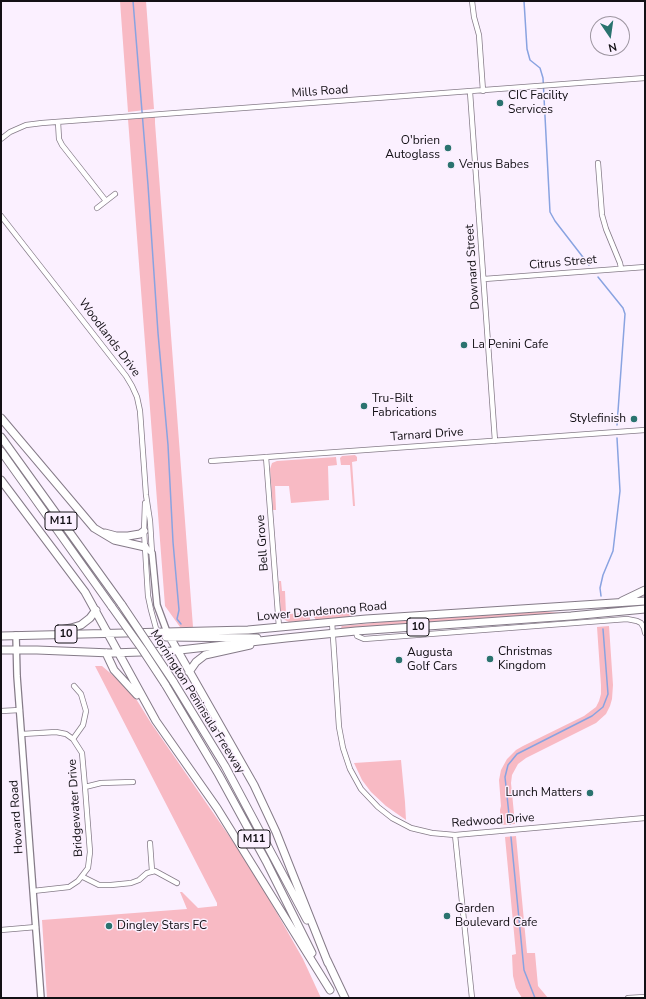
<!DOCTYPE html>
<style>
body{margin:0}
#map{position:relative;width:646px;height:999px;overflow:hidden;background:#fbf0ff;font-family:"Nunito Sans",sans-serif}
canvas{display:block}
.frame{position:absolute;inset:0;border:2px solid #131015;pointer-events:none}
.north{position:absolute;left:590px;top:16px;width:40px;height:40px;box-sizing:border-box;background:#fbf0ff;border:1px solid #9e96a1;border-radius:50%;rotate:167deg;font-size:11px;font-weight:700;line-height:16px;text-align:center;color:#131015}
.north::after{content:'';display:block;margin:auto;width:14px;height:18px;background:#2a736f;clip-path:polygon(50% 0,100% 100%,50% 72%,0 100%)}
</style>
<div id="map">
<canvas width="646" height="999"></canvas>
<div class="frame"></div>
<div class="north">N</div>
</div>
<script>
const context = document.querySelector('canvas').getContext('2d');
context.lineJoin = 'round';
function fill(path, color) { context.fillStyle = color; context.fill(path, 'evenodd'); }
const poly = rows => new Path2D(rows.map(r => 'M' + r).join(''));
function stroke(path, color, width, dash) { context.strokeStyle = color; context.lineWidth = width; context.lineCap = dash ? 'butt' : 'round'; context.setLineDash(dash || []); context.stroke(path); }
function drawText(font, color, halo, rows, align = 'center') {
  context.font = font + ' "Nunito Sans",sans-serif'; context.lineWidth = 3; context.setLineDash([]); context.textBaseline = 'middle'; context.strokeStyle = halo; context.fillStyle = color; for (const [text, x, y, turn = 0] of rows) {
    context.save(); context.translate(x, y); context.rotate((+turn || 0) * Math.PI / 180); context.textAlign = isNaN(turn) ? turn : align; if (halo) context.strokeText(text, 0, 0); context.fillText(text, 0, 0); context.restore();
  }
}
fill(poly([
 [120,1,146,1,154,109,128,112],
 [152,117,155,117,155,123,193,627,180,627,165,606,128,119],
 [355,455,357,457,357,461,352,462,355,506,353,506,350,465,341,465,340,458,342,456],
 [336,457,337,465,328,466,329,500,291,503,289,486,275,486,276,510,273,510,270,469,272,463,277,461],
 [279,581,281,581,282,591,285,591,286,614,309,613,310,614,310,620,289,622,283,619,281,617],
 [355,610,355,617,316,620,314,617,315,612],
 [538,611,562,613,355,629,342,629,341,627,342,626,424,618],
 [609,626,613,685,612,699,610,706,606,714,596,723,526,758,518,764,512,775,511,783,515,824,501,825,500,810,501,806,499,780,501,770,507,759,516,750,523,746,584,716,596,707,599,701,601,694,601,685,597,627],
 [95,666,102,666,129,689,138,702,151,723,252,869,303,959,321,998,47,998,42,920,187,909,180,892,182,892,198,908,217,906,217,903],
 [401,760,405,802,406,820,386,806,371,792,362,780,354,763],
 [516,836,527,953,535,953,538,986,548,998,522,998,516,988,513,976,512,955,516,954,505,837]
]), '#f8bac4');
stroke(poly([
 [133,1,148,185,158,333,168,445,173,542,179,610,177,619,181,624],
 [524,1,527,49,530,60,540,68,543,78,550,212,555,221,589,265],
 [598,277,623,308,625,314,617,425],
 [601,596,600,588,603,575,613,551,620,491,617,438],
 [510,824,505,777,508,765,517,754,592,716,603,707,608,694,603,629],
 [511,837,524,970,535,998]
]), '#89a3e1', 1.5);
const minor = poly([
 [472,1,474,17,479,35,483,91],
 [470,92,495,441],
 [58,122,59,139,62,145,106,201],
 [1,139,10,132,26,125,42,123,645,78],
 [598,163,602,215,606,229,620,263,621,268],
 [97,208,115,194],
 [1,216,126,376,132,386,137,397,140,411,146,495,150,521,152,553],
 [484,279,645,267],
 [266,457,279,627],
 [211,461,645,430],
 [145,503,144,531,148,596,151,610,157,632],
 [332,622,339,727,343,748,350,769,361,789,378,807,392,818,411,828,432,833,455,835,645,818],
 [356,631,357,636,364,639,627,619,637,621,641,623,644,628,645,633],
 [1,711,20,710],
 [22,734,56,732,66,734,73,739,82,753,85,787,90,852,88,868,78,881,69,887,33,891],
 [73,739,83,725,86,711,81,694,74,686],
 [85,787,101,783,133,782],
 [455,835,472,998],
 [150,843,152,871],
 [83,877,99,885,111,885,131,883,139,880,147,873,155,871,177,883],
 [1,930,36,927],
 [628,998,645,997]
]);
const major = poly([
 [145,547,152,553,157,605,167,632],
 [16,635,17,676,41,998]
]);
const highway = poly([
 [1,418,94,528,114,540,145,547],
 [1,437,122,605],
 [1,451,112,607],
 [1,480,85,592,156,721,217,808,330,990],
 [105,533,116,536,128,536,140,534,144,531],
 [622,601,645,590],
 [60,630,71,628,81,625,90,618,96,610],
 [167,632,254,785,276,832,328,963],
 [1,636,248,630,366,619,645,601],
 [166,637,257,638],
 [1,650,37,650,111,653,171,651,286,638,356,631,571,616,645,609],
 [106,653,114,670,137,695],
 [189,672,196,662,205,655,250,645],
 [173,681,225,766,307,920],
 [165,684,219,775,266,861,312,953],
 [327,960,345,998]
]);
stroke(minor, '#857b88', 6);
stroke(major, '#857b88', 8);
stroke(highway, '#857b88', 9);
stroke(minor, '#fff', 4.5);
stroke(major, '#fff', 5.5);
stroke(highway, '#fff', 7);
const highwayBridge = poly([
 [122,605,173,681],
 [112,607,142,649,165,684]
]);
stroke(highwayBridge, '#857b88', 9, []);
stroke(highwayBridge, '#fff', 7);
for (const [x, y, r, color] of [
 [500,103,4,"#2a736f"],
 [448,148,4,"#2a736f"],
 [451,165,4,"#2a736f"],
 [464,345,4,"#2a736f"],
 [364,406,4,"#2a736f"],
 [634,419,4,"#2a736f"],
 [490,659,4,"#2a736f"],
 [399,660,4,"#2a736f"],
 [590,793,4,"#2a736f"],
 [447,916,4,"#2a736f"],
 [109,926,4,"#2a736f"]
]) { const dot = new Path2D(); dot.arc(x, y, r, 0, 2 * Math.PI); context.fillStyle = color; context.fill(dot); stroke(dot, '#fbf0ff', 1.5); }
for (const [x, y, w] of [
 [61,521,32],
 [418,627,22],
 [66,634,22],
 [254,839,32]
]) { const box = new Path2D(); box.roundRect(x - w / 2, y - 9, w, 18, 3); context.fillStyle = '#fbf0ff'; context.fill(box); stroke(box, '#131015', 1); }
drawText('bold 11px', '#131015', null, [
 ["M11",61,521],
 ["10",418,627],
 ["10",66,634],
 ["M11",254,839]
]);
drawText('12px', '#131015', '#fbf0ff', [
 ["Mills Road",320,92,-4],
 ["Citrus Street",563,263,-5],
 ["Downard Street",473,267,-94],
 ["Woodlands Drive",109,338,53],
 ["Tarnard Drive",427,435,-4],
 ["Bell Grove",263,543,-94],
 ["Lower Dandenong Road",322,612,-5],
 ["Mornington Peninsula Freeway",197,702,58],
 ["Bridgewater Drive",76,808,-94],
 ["Howard Road",17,817,-94],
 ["Redwood Drive",493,821,-4]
]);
drawText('12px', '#131015', '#fbf0ff', [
 ["CIC Facility",508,96],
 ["Services",508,110],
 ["O'brien",440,141,"right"],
 ["Autoglass",440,155,"right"],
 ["Venus Babes",459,165],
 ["La Penini Cafe",472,345],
 ["Tru-Bilt",372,399],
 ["Fabrications",372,413],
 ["Stylefinish",626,419,"right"],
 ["Christmas",498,652],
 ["Kingdom",498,666],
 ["Augusta",407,653],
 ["Golf Cars",407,667],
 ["Lunch Matters",582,793,"right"],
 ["Garden",455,909],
 ["Boulevard Cafe",455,923],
 ["Dingley Stars FC",117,926]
], 'left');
</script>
